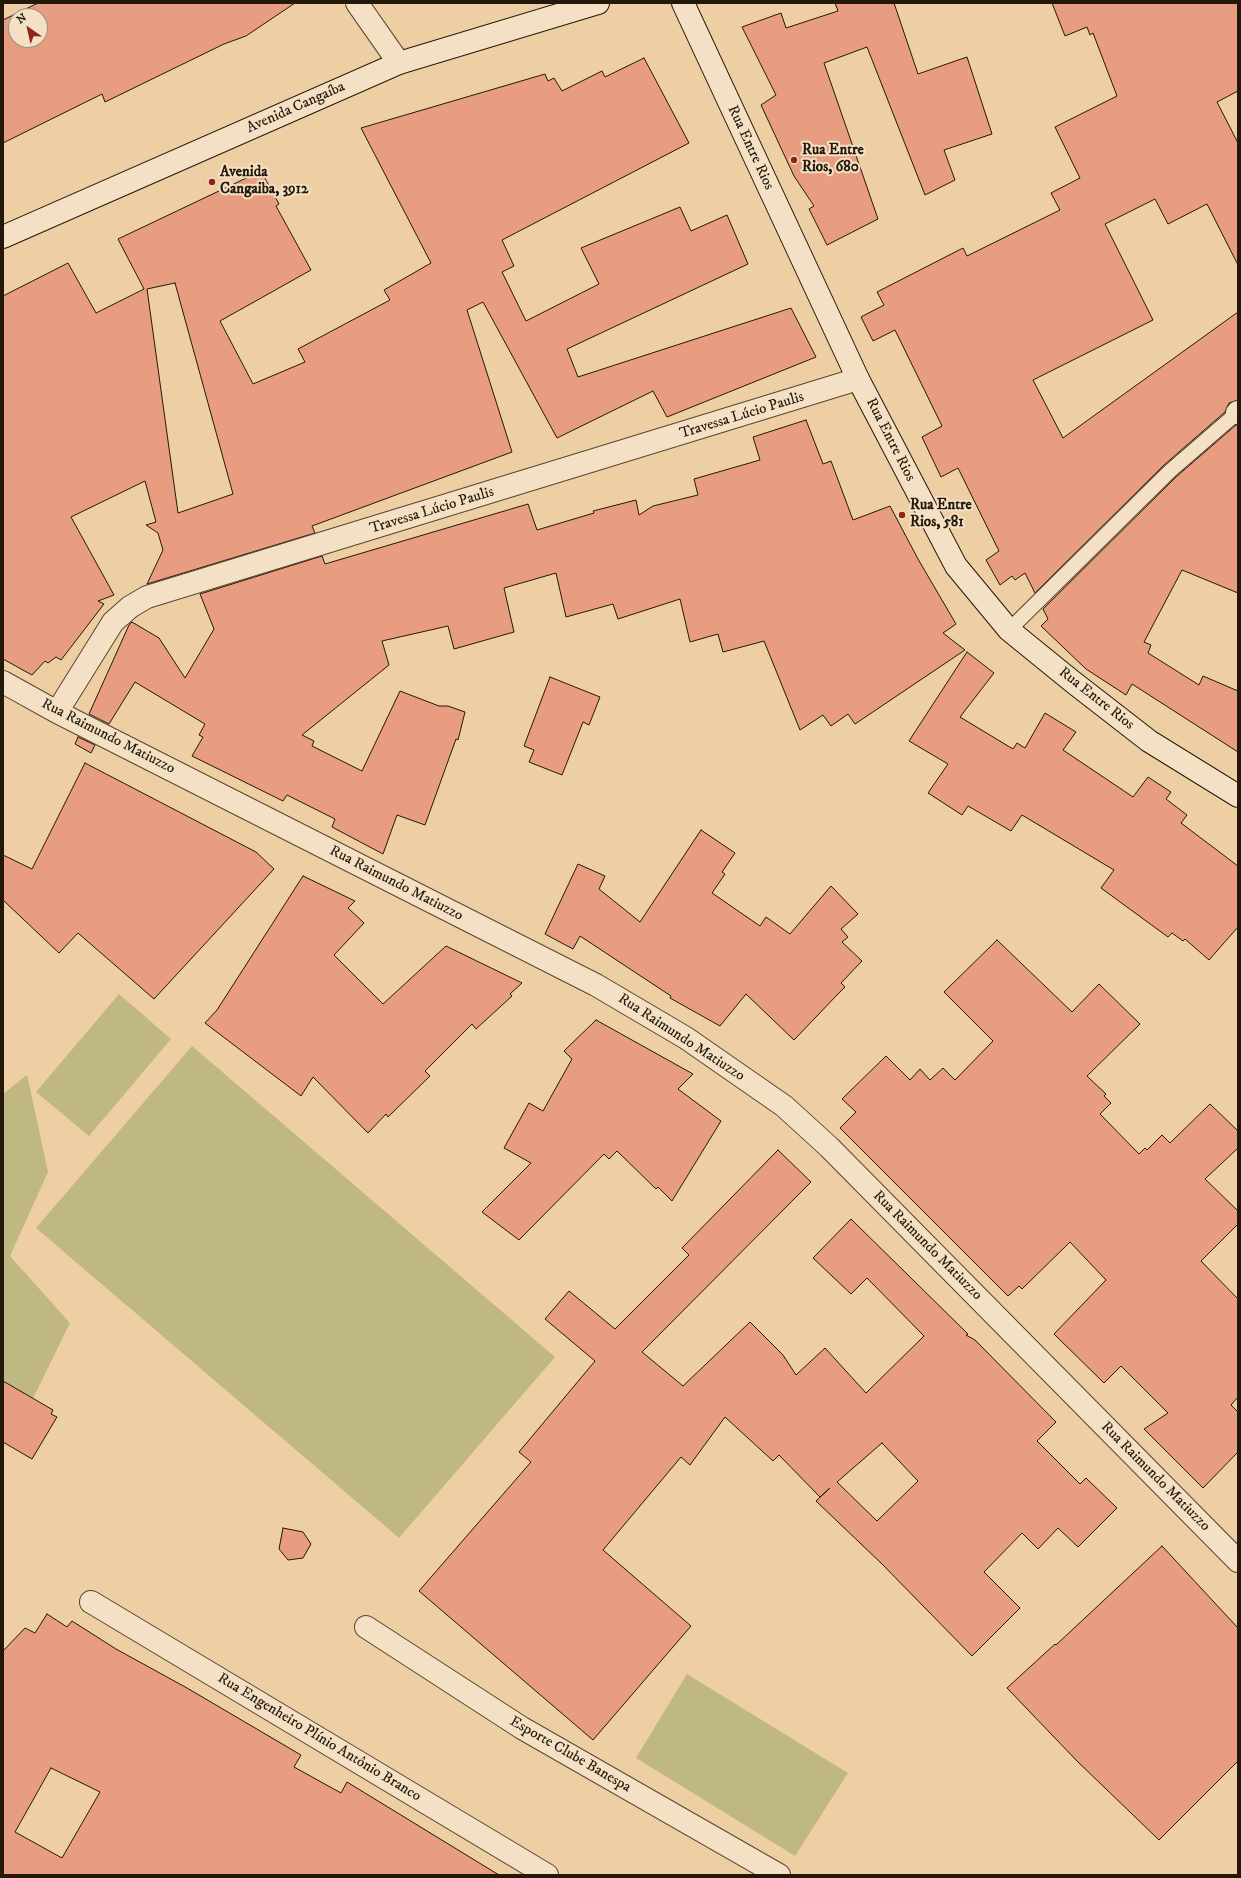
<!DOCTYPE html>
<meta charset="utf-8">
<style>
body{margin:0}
#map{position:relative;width:1241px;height:1878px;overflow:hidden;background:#eecfa4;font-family:"IM FELL DW Pica",serif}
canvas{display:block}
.frame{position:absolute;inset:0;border:4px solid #231809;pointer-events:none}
.north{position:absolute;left:8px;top:8px;width:40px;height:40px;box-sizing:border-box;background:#f4e0c4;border:1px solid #a09079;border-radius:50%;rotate:326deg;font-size:11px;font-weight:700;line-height:16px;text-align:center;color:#231809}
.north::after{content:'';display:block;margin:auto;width:14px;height:18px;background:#8f2418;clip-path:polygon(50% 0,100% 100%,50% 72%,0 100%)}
</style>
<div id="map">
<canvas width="1241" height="1878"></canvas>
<div class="frame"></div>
<div class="north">N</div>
</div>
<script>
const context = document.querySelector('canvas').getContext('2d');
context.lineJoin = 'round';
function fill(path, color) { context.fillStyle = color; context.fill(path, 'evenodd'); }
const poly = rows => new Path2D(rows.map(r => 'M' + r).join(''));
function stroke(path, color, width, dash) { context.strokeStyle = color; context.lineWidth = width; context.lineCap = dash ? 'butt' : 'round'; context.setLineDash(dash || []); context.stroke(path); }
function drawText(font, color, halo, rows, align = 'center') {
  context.font = font + ' "IM FELL DW Pica",serif'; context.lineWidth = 4; context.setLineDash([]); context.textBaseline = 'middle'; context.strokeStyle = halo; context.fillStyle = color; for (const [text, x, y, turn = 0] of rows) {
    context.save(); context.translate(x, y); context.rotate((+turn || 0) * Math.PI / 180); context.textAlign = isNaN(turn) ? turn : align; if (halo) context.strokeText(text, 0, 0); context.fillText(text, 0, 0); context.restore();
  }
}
fill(poly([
 [119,994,171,1039,89,1136,36,1092],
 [192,1046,555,1357,399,1538,36,1228],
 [27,1075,48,1172,10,1256,70,1323,18,1429,3,1420,3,1094],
 [687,1674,848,1773,795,1856,636,1758]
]), '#c0b881');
const building = poly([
 [38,3,295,3,246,36,224,44,105,102,102,94,3,143,3,20,38,3],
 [16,16,40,16,40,40,16,40,16,16],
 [835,3,894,3,918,74,967,57,992,134,944,150,955,180,925,195,867,47,824,63,878,219,827,245,809,209,814,206,794,176,761,105,776,95,742,27,781,13,786,28,838,11,835,3],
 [1052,3,1238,3,1238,91,1217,102,1238,143,1238,265,1207,204,1168,224,1155,199,1105,224,1153,320,1033,380,1063,438,1238,312,1238,400,1229,403,1225,412,1164,465,1035,593,1025,573,1015,580,1012,576,1000,585,986,560,999,551,958,468,941,477,922,437,942,426,895,330,873,341,861,317,884,305,877,292,963,248,967,256,1060,210,1051,193,1080,178,1055,127,1117,96,1093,33,1090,35,1087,27,1065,36,1052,3],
 [644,58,689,143,502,240,514,266,502,272,526,321,599,284,581,248,680,207,691,231,727,215,748,264,567,349,578,377,791,308,816,357,667,417,653,391,557,438,483,302,467,310,512,452,312,526,315,533,147,584,163,550,158,533,146,525,156,522,145,481,71,517,114,595,98,601,104,604,61,660,56,657,48,663,45,661,32,675,3,659,3,296,68,263,96,313,144,289,118,239,261,171,279,204,276,206,311,270,220,321,253,384,305,362,298,349,390,300,384,290,431,263,361,128,545,74,548,81,554,78,562,91,602,71,605,77,644,58],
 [175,283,233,494,178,513,147,289,175,283],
 [806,420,823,464,831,461,853,520,890,506,918,559,956,624,943,633,965,650,855,724,848,714,831,726,823,715,800,730,764,641,723,652,718,634,690,642,680,599,618,619,613,604,566,617,556,573,504,588,514,632,454,649,448,626,382,641,389,665,302,735,314,741,312,746,362,771,400,691,439,706,448,706,465,712,458,740,456,739,425,825,397,815,383,854,332,827,335,819,287,795,283,801,192,756,203,737,199,735,205,724,135,682,109,724,89,714,129,625,132,622,159,638,185,678,214,629,200,594,322,556,325,564,528,504,537,530,594,513,593,511,636,500,639,515,653,506,698,495,694,479,760,460,753,437,806,420],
 [1236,425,1238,425,1238,593,1182,570,1144,642,1151,645,1148,653,1199,685,1203,676,1238,691,1238,752,1132,684,1126,695,1086,669,1041,626,1048,619,1043,609,1176,477,1236,425],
 [967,652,994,673,960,717,1013,749,1017,743,1025,748,1045,713,1076,732,1063,750,1133,797,1148,777,1171,792,1166,799,1187,815,1181,823,1238,866,1238,927,1209,960,1185,939,1183,941,1172,933,1168,937,1101,888,1114,870,1022,815,1011,831,968,806,962,815,928,793,948,764,909,741,967,652],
 [550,677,600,697,589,725,583,722,562,775,529,762,534,750,524,746,550,677],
 [78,737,95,745,91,753,75,744,78,737],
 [85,763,256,852,274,869,154,999,78,933,59,953,3,900,3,855,32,869,85,763],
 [701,830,735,853,722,872,725,874,712,893,760,926,766,917,790,934,831,886,858,914,841,929,848,937,842,942,862,961,841,983,845,987,837,995,794,1040,746,994,720,1026,670,998,671,996,580,936,573,949,545,934,578,864,605,876,599,889,640,922,701,830],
 [303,876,355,901,348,908,364,923,334,955,383,1004,446,946,522,983,510,994,512,996,476,1029,472,1024,425,1071,430,1076,388,1117,386,1114,368,1133,313,1077,301,1096,205,1023,217,1010,303,876],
 [997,940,1072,1012,1099,984,1140,1024,1087,1076,1106,1094,1104,1096,1111,1103,1100,1114,1139,1154,1145,1148,1147,1150,1162,1135,1170,1143,1210,1104,1238,1131,1238,1148,1205,1179,1238,1211,1238,1224,1201,1261,1238,1299,1238,1397,1231,1405,1238,1412,1238,1452,1203,1488,1144,1429,1168,1413,1121,1366,1104,1383,1054,1334,1106,1280,1070,1242,1022,1289,1019,1286,1008,1296,840,1128,856,1112,842,1099,886,1056,910,1080,920,1069,930,1080,943,1068,955,1080,993,1041,944,992,997,940],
 [596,1020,693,1074,678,1089,721,1121,672,1201,658,1187,656,1189,617,1151,609,1159,604,1154,519,1240,482,1212,531,1163,504,1148,529,1103,543,1111,572,1059,564,1051,596,1020],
 [778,1150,811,1182,642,1352,683,1386,750,1322,783,1355,796,1375,825,1348,866,1393,924,1336,867,1278,851,1294,813,1258,851,1219,968,1334,966,1335,975,1340,1056,1422,1037,1441,1080,1484,1086,1478,1117,1508,1078,1547,1058,1528,1038,1549,1022,1533,984,1572,1020,1608,972,1656,882,1564,816,1501,830,1488,820,1497,779,1455,773,1461,725,1417,690,1465,681,1457,603,1550,691,1626,593,1740,419,1591,531,1462,519,1452,595,1361,545,1319,569,1291,615,1329,689,1255,682,1248,778,1150],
 [882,1443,918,1481,877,1521,837,1482,882,1443],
 [3,1381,53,1410,51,1414,57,1417,32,1459,3,1442,3,1381],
 [283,1528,303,1532,311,1544,303,1558,288,1560,279,1549,283,1528],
 [1162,1546,1238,1628,1238,1761,1159,1840,1077,1761,1007,1688,1055,1644,1056,1645,1162,1546],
 [47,1614,67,1627,72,1621,116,1649,187,1688,301,1755,294,1767,341,1793,347,1782,499,1875,3,1875,3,1651,25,1628,35,1633,47,1614],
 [51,1768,100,1792,62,1858,15,1832,51,1768]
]);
fill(building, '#e89c80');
stroke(building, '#231809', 1);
const lane = poly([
 [1009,630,1170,471,1237,413]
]);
const street = poly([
 [357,3,399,63],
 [1237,413,1238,412],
 [3,682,57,712,596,985,686,1038,784,1106,829,1147,1238,1561],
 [57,712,113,622,130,607,147,597,858,379],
 [91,1602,547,1875],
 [366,1627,522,1728,779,1875]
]);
const secondary = poly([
 [683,3,858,379,956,566,1009,630,1073,682,1149,741,1238,796],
 [3,237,399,63,598,3]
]);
stroke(lane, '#564630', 16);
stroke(street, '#564630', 24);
stroke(secondary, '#231809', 24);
stroke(lane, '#f4e0c4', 14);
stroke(street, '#f4e0c4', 22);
stroke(secondary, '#f4e0c4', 22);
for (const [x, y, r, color] of [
 [794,160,4,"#8f2418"],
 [212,182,4,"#8f2418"],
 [902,515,4,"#8f2418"]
]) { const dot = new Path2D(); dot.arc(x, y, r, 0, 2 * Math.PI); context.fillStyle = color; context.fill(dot); stroke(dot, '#f4e0c4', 1.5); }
drawText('15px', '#231809', '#f4e0c4', [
 ["Avenida Cangaíba",296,108,-24],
 ["Rua Entre Rios",750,148,65],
 ["Travessa Lúcio Paulis",742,416,-17],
 ["Rua Entre Rios",890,440,63],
 ["Travessa Lúcio Paulis",432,511,-17],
 ["Rua Entre Rios",1096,699,38],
 ["Rua Raimundo Matiuzzo",108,737,27],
 ["Rua Raimundo Matiuzzo",396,884,27],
 ["Rua Raimundo Matiuzzo",681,1038,33],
 ["Rua Raimundo Matiuzzo",927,1246,45],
 ["Rua Raimundo Matiuzzo",1155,1477,45],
 ["Rua Engenheiro Plínio Antônio Branco",319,1738,31],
 ["Esporte Clube Banespa",570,1755,30]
]);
drawText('bold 15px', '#231809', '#f4e0c4', [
 ["Rua Entre",802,151],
 ["Rios, 680",802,168],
 ["Avenida",220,173],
 ["Cangaiba, 3912",220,190],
 ["Rua Entre",910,506],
 ["Rios, 581",910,523]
], 'left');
</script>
